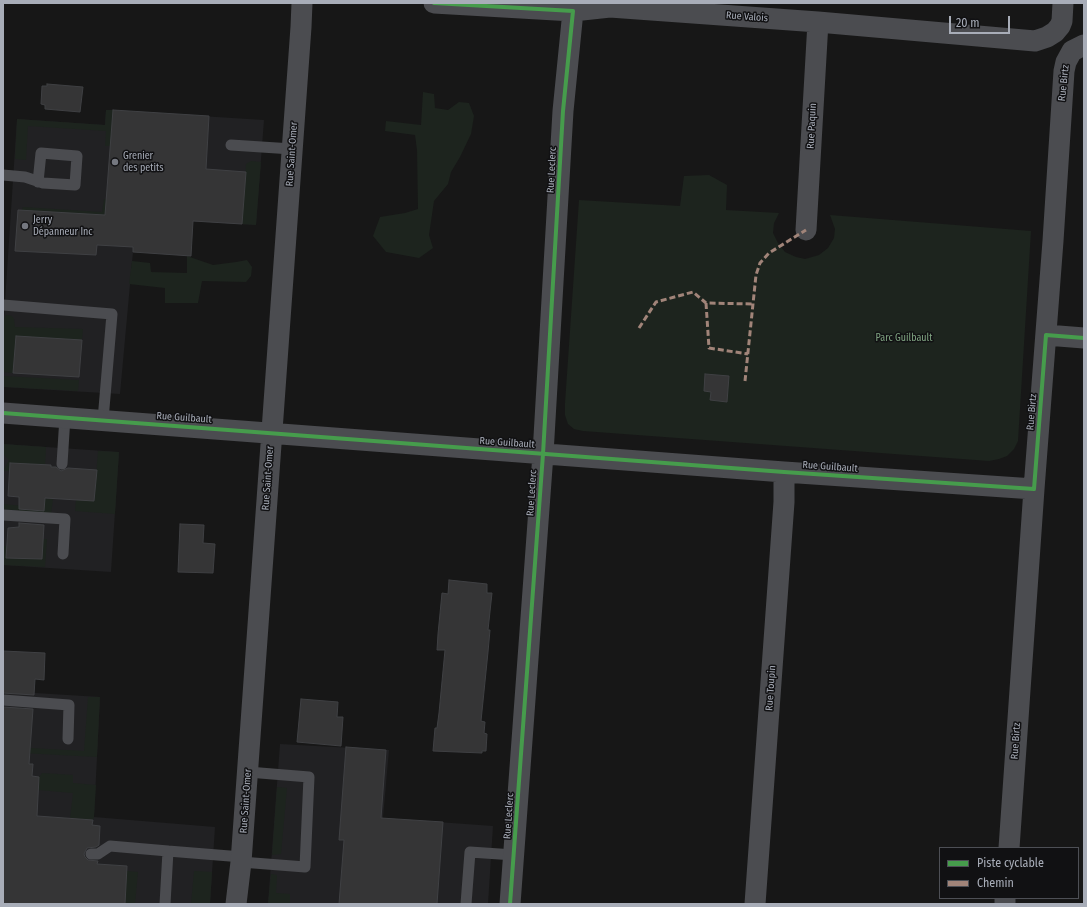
<!DOCTYPE html>
<meta charset="utf-8">
<style>
body{margin:0}
#map{position:relative;width:1087px;height:907px;overflow:hidden;background:#171717;font-family:"Fira Sans Condensed",sans-serif}
canvas{display:block}
.frame{position:absolute;inset:0;border:4px solid #a8adb8;pointer-events:none}
.legend{position:absolute;left:939px;top:847px;width:140px;height:52px;box-sizing:border-box;background:#111113;border:1px solid #4d4f55;margin:0;padding:5px 7px;list-style:none;font-size:12px;color:#a8adb8}
.legend li{display:flex;align-items:center;gap:8px;height:20px}
.legend b{width:20px;border:1px solid #4d4f55}
.scale{position:absolute;left:949px;top:16px;width:61px;height:18px;box-sizing:border-box;border:2px solid #a8adb8;border-top:0;padding-left:5px;font-size:12px;line-height:14px;white-space:nowrap;color:#a8adb8;-webkit-text-stroke:3px #111113;paint-order:stroke}
</style>
<div id="map">
<canvas width="1087" height="907"></canvas>
<div class="frame"></div>
<ul class="legend">
<li><b style="height:5px;background:#469c4c"></b>Piste cyclable</li>
<li><b style="height:5px;background:#a18479"></b>Chemin</li>
</ul>
<div class="scale">20 m</div>
</div>
<script>
const context = document.querySelector('canvas').getContext('2d');
context.lineJoin = 'round';
function fill(path, color) { context.fillStyle = color; context.fill(path, 'evenodd'); }
const poly = rows => new Path2D(rows.map(r => 'M' + r).join(''));
function stroke(path, color, width, dash) { context.strokeStyle = color; context.lineWidth = width; context.lineCap = dash ? 'butt' : 'round'; context.setLineDash(dash || []); context.stroke(path); }
function drawText(font, color, halo, rows, align = 'center') {
  context.font = font + ' "Fira Sans Condensed",sans-serif'; context.lineWidth = 3; context.setLineDash([]); context.textBaseline = 'middle'; context.strokeStyle = halo; context.fillStyle = color; for (const [text, x, y, turn = 0] of rows) {
    context.save(); context.translate(x, y); context.rotate((+turn || 0) * Math.PI / 180); context.textAlign = isNaN(turn) ? turn : align; if (halo) context.strokeText(text, 0, 0); context.fillText(text, 0, 0); context.restore();
  }
}
fill(poly([
 [106,110,264,120,256,225,135,218,133,252,120,394,3,387,3,332,17,119,105,125],
 [3,444,119,452,111,572,3,565],
 [3,691,100,697,94,817,215,827,210,904,3,904],
 [280,744,389,750,383,818,493,826,488,904,268,904]
]), '#212123');
fill(poly([
 [423,92,434,94,435,108,448,110,459,102,469,103,474,116,471,134,460,157,451,172,448,184,434,201,429,235,433,248,419,258,386,252,373,236,380,217,405,213,418,209,417,150,415,135,385,131,386,121,421,125],
 [106,110,113,110,111,146,105,146,106,131,28,126,26,160,15,159,17,119,105,125],
 [251,161,261,162,256,225,242,224,246,164],
 [709,175,727,185,726,210,779,213,774,223,773,233,778,243,785,252,796,257,805,259,819,255,828,248,834,238,835,229,830,215,1031,231,1018,441,1014,449,1007,456,999,459,989,461,583,431,574,429,568,424,565,415,565,403,579,200,680,206,684,176],
 [104,199,106,199,105,226,22,211,23,207,102,212],
 [187,256,213,265,236,262,247,260,252,267,251,276,246,282,202,281,198,303,165,303,165,288,129,284,132,261,150,263,151,272,187,273],
 [6,315,12,316,14,319,15,327,83,329,82,340,16,336,13,373,3,372,3,332,4,319],
 [3,376,79,380,78,391,5,387,3,387],
 [3,444,46,447,45,465,10,463,9,471,3,471,9,460,3,454],
 [98,451,119,452,115,514,75,511,76,500,94,501],
 [24,497,53,499,51,514,3,509,3,504,23,506],
 [43,539,47,539,45,567,3,565,3,546,7,546,7,558,42,559],
 [88,697,100,697,97,757,3,752,3,743,30,745,30,748,84,751],
 [42,773,73,775,73,783,96,785,94,817,93,820,70,818,73,793,38,790,39,777],
 [277,787,287,788,281,854,272,855],
 [127,871,138,872,135,904,125,904],
 [194,871,212,872,210,904,191,904],
 [271,874,277,875,276,893,290,894,290,904,268,904]
]), '#1d241e');
const building = poly([
 [47,84,83,87,80,112,45,109,45,105,41,104,42,86,47,86,47,84],
 [113,110,209,116,206,169,246,172,242,224,193,221,191,256,133,252,133,247,97,245,96,255,15,251,18,210,105,215,113,110],
 [16,336,82,340,79,377,13,373,16,336],
 [705,374,729,376,727,402,710,400,711,392,704,391,705,374],
 [10,463,51,465,51,467,56,467,61,471,68,468,97,470,94,501,45,498,44,511,19,509,19,497,8,496,10,463],
 [19,523,44,525,42,559,6,558,8,528,19,527,19,523],
 [180,524,204,525,203,543,215,544,213,573,178,572,180,524],
 [449,580,487,584,487,593,492,593,488,630,490,630,488,652,481,721,485,722,484,733,487,734,486,751,482,751,482,753,433,751,435,728,437,728,439,713,445,650,437,650,438,634,442,593,448,594,449,580],
 [3,651,45,653,44,680,35,679,34,695,3,693,3,651],
 [301,699,338,702,337,717,343,717,341,746,297,742,301,699],
 [3,707,33,709,29,764,33,764,32,776,39,777,37,816,93,820,92,825,100,826,99,845,96,847,87,848,84,854,85,857,88,860,98,861,97,864,127,866,125,904,3,904,3,707],
 [346,747,386,750,381,818,443,822,437,904,339,904,344,840,339,840,346,747]
]);
fill(building, '#353536');
stroke(building, '#3f4043', 1);
stroke(poly([
 [231,145,292,149],
 [3,175,25,177,43,183,75,185,77,156,41,153,38,182],
 [3,305,112,314,103,420],
 [62,464,65,417],
 [3,515,65,519,63,554],
 [3,700,69,705,68,739],
 [91,854,98,854,110,846,168,851],
 [241,862,305,867,309,777,248,772],
 [165,904,168,851,242,857],
 [466,904,470,852,514,855]
]), '#4b4c50', 11);
stroke(poly([
 [434,3,573,11,610,7,818,22,1035,41,1047,37,1055,32,1060,26,1062,21,1063,3],
 [806,230,818,22],
 [1046,335,1084,338],
 [3,413,784,472,1034,489],
 [1009,848,1034,489,1053,241,1064,71,1066,62,1072,51,1084,45],
 [236,904,241,862,301,27,302,3],
 [510,904,543,454,563,111,573,11],
 [755,904,784,502,784,472],
 [1005,904,1005,898]
]), '#4b4c50', 21);
stroke(poly([
 [706,303,709,348,748,354],
 [639,328,656,302,693,292,706,303,753,304],
 [745,381,756,275,760,263,769,253,806,230]
]), '#a18479', 3, [6, 3]);
stroke(poly([
 [434,3,573,11,563,111,543,454,510,904],
 [3,413,784,472,1034,489,1046,335,1084,338]
]), '#469c4c', 4);
for (const [x, y, r, color] of [
 [115,162,4,"#757880"],
 [25,226,4,"#757880"]
]) { const dot = new Path2D(); dot.arc(x, y, r, 0, 2 * Math.PI); context.fillStyle = color; context.fill(dot); stroke(dot, '#111113', 1.5); }
drawText('10px', '#a8adb8', '#111113', [
 ["Rue Valois",747,17,4],
 ["Rue Birtz",1064,83,-84],
 ["Rue Paquin",812,126,-87],
 ["Rue Saint-Omer",292,154,-86],
 ["Rue Leclerc",552,170,-87],
 ["Rue Birtz",1032,412,-85],
 ["Rue Guilbault",184,418,4],
 ["Rue Guilbault",507,443,4],
 ["Rue Guilbault",830,467,4],
 ["Rue Saint-Omer",268,478,-86],
 ["Rue Leclerc",532,493,-86],
 ["Rue Toupin",771,688,-86],
 ["Rue Birtz",1016,741,-86],
 ["Rue Saint-Omer",246,801,-86],
 ["Rue Leclerc",509,816,-86]
]);
drawText('10px', '#a8adb8', '#111113', [
 ["Grenier",123,156],
 ["des petits",123,168],
 ["Jerry",33,220],
 ["Dépanneur Inc",33,232]
], 'left');
drawText('10px', '#7fa381', '#111113', [
 ["Parc Guilbault",904,338]
]);
</script>
